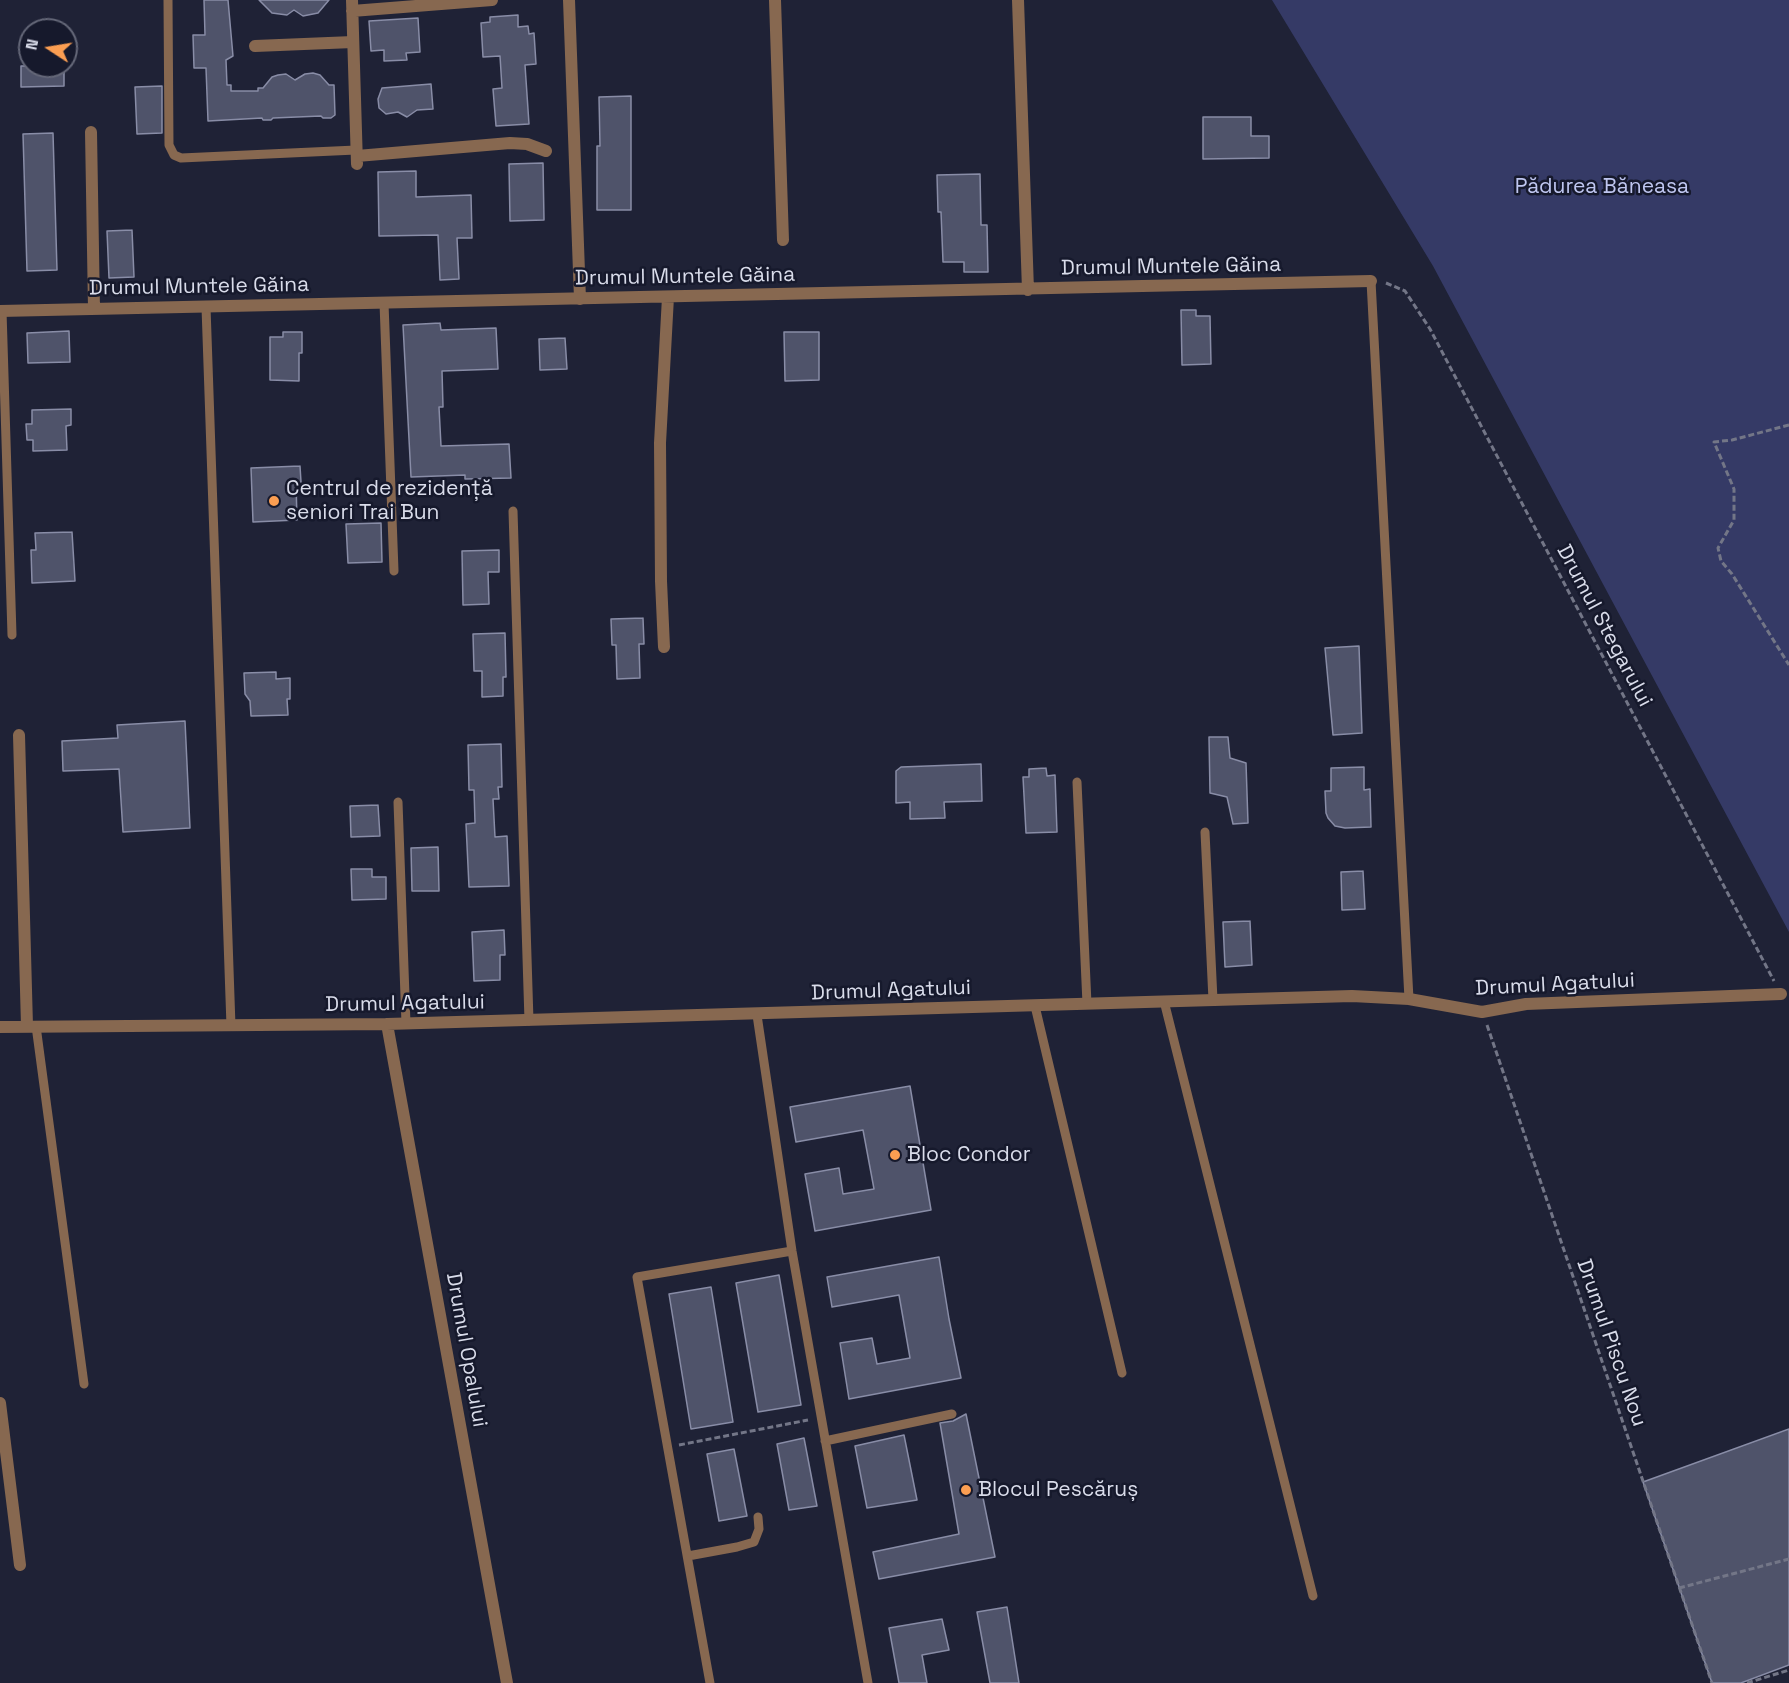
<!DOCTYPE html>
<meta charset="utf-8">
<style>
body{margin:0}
#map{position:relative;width:1789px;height:1683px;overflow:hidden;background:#1f2236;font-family:"Space Grotesk",sans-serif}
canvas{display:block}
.north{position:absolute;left:18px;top:18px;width:60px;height:60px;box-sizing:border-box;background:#16192c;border:2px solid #646778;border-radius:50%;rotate:282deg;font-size:16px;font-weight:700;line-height:24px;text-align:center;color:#d9dcea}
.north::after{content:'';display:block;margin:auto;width:21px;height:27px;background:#fb9e52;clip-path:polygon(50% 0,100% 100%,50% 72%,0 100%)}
</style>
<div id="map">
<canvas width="1789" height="1683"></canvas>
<div class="north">N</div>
</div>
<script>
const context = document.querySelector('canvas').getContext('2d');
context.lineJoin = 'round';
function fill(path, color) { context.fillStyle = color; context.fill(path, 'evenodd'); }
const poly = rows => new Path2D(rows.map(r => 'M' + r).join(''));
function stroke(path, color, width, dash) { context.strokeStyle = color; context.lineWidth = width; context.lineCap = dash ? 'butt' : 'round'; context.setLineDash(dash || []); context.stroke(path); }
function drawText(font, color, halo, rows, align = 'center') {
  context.font = font + ' "Space Grotesk",sans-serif'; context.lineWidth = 5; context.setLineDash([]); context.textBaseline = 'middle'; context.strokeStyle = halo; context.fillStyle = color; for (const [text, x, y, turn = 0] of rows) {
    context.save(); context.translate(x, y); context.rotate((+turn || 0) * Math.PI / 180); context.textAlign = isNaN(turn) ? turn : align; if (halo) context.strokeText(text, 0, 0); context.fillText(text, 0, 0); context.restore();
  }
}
fill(poly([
 [1272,0,1789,0,1789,932,1433,266]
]), '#353a66');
const building = poly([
 [204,0,228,0,233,56,226,60,227,85,231,85,231,91,258,91,258,88,263,88,272,77,278,75,286,74,295,80,305,74,313,73,320,75,329,85,334,85,335,115,331,118,323,118,321,116,273,118,271,120,263,120,262,118,208,121,206,68,194,68,193,35,205,35,204,0],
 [259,0,329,0,318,13,303,16,294,10,287,15,272,13,259,0],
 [518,15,518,27,528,26,529,34,534,33,536,64,525,65,529,124,496,126,493,89,502,88,500,56,483,57,481,23,490,22,490,17,518,15],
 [418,18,420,52,406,53,407,60,384,61,384,50,371,51,369,21,418,18],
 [21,66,64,66,64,86,21,87,21,66],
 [431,84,433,109,417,110,407,117,398,112,386,114,379,108,378,99,382,88,431,84],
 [162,86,162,133,137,134,135,87,162,86],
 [631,96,631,210,597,210,597,146,600,146,599,97,631,96],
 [1203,117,1251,117,1251,136,1269,136,1269,158,1203,159,1203,117],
 [53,133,57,270,27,271,23,134,53,133],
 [543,163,544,220,510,221,509,164,543,163],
 [416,171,416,197,471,195,472,238,457,238,459,279,440,280,438,235,379,236,378,172,416,171],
 [980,174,981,225,987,225,988,272,964,272,964,262,943,262,941,212,938,212,937,175,980,174],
 [132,230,134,277,109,278,107,231,132,230],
 [1181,310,1196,310,1196,316,1210,316,1211,364,1182,365,1181,310],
 [440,323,441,330,496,328,498,369,442,371,443,407,439,407,441,446,509,444,511,478,465,479,465,475,411,477,403,325,440,323],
 [69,331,70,362,28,363,27,333,69,331],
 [283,332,302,332,302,353,299,353,299,381,270,380,270,337,283,337,283,332],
 [784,332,819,332,819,380,785,381,784,332],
 [565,338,567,369,540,370,539,339,565,338],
 [71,409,71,425,66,426,67,450,33,451,33,440,27,440,26,424,32,424,32,410,71,409],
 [300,466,301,482,296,482,297,520,253,522,251,468,300,466],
 [381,523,382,562,348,563,346,524,381,523],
 [72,532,75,581,32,583,31,550,36,550,35,533,72,532],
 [499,550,499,572,488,572,489,604,463,605,462,551,499,550],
 [643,618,644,644,639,644,640,678,617,679,616,645,612,645,611,619,643,618],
 [505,633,506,677,503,677,503,696,482,697,482,671,474,671,473,634,505,633],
 [1359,646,1362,733,1333,735,1325,648,1359,646],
 [276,672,276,679,290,678,290,699,287,699,288,715,251,716,250,701,245,694,244,673,276,672],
 [185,721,190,828,123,832,119,769,63,771,62,741,118,738,117,725,185,721],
 [1209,737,1228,737,1230,758,1246,763,1248,823,1233,824,1227,797,1210,793,1209,737],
 [501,744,502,787,498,787,499,799,493,799,495,837,507,836,509,886,469,887,466,824,475,823,474,790,469,790,468,745,501,744],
 [981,764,982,801,944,802,945,818,910,819,910,802,896,803,896,771,901,767,981,764],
 [1364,767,1364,790,1370,789,1371,827,1345,828,1335,826,1328,818,1326,813,1325,791,1331,791,1331,768,1364,767],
 [1046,768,1047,776,1055,775,1057,832,1026,833,1023,777,1029,777,1029,769,1046,768],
 [378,805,380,836,351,837,350,806,378,805],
 [438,847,439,891,412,891,411,848,438,847],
 [351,869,372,869,372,877,386,877,386,899,352,900,351,869],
 [1363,871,1365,909,1342,910,1341,872,1363,871],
 [1250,921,1252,965,1225,967,1223,922,1250,921],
 [504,930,505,955,500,955,500,980,474,981,472,932,504,930],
 [910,1086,931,1210,815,1231,805,1174,839,1168,843,1194,874,1189,863,1130,796,1142,790,1107,910,1086],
 [939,1257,949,1319,961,1378,849,1399,840,1343,872,1338,877,1364,910,1358,899,1295,832,1307,827,1277,939,1257],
 [779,1275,801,1405,758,1412,736,1283,779,1275],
 [711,1287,733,1422,691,1429,669,1294,711,1287],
 [966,1414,995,1557,879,1579,873,1552,959,1534,940,1423,953,1421,966,1414],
 [1789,1429,1789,1665,1741,1683,1712,1683,1643,1482,1789,1429],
 [904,1435,917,1500,867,1508,855,1446,904,1435],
 [804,1438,817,1506,789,1510,777,1444,804,1438],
 [734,1449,747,1516,719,1521,707,1454,734,1449],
 [1007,1607,1019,1683,990,1683,977,1612,1007,1607],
 [942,1619,949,1650,922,1655,927,1683,899,1683,889,1628,942,1619]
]);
fill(building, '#4f536a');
stroke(building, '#898da7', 1.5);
stroke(poly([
 [1386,283,1405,291,1430,329,1774,981],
 [1789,425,1732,440,1714,442,1734,489,1734,520,1718,548,1721,561,1732,574,1789,665],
 [1487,1025,1712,1683],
 [679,1445,808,1420],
 [1679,1588,1789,1559],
 [1747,1683,1789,1670]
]), '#737687', 3, [6, 3]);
stroke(poly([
 [168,0,169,145,174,155,181,158,356,150],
 [1371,281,1409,999],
 [384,303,394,571],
 [206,307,231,1026],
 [2,311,12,635],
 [513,511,529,1021],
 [1077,782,1087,1004],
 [398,802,406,1024],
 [1205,832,1213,1000],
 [1164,1001,1313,1596],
 [1035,1006,1122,1373],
 [757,1015,792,1251,868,1683],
 [36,1026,84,1384],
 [825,1441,952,1414],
 [688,1556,737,1547,754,1542,759,1529,758,1517],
 [710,1683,637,1277,792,1251]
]), '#876850', 9);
stroke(poly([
 [352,0,357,164],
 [569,0,580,299],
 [775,0,783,240],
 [1018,0,1028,290],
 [352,11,492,0],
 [255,46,353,42],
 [91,132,94,309],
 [357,156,510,143,527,144,546,151],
 [0,311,1371,281],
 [664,647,661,581,660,443,668,297],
 [19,735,27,1026],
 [387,1024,507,1683],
 [0,1027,387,1024,1352,996,1409,999,1482,1012,1526,1004,1781,994],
 [0,1403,20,1565]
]), '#876850', 12);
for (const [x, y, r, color] of [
 [274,501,6,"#fb9e52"],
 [895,1155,6,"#fb9e52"],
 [966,1490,6,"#fb9e52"]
]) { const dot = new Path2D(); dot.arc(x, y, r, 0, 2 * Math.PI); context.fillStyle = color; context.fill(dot); stroke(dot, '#16192c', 2); }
drawText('21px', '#bfc6f0', '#16192c', [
 ["Pădurea Băneasa",1602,187]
]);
drawText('21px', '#d9dcea', '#16192c', [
 ["Drumul Muntele Găina",1171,267,-1],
 ["Drumul Muntele Găina",685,277,-1],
 ["Drumul Muntele Găina",199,287,-1],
 ["Drumul Stegarului",1604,626,62],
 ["Drumul Agatului",1555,985,-3],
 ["Drumul Agatului",891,991,-2],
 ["Drumul Agatului",405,1004,-1],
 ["Drumul Piscu Nou",1611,1343,71],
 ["Drumul Opalului",466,1350,80]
]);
drawText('21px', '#d9dcea', '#16192c', [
 ["Centrul de rezidență",286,489],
 ["seniori Trai Bun",286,513],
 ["Bloc Condor",907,1155],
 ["Blocul Pescăruș",978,1490]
], 'left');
</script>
